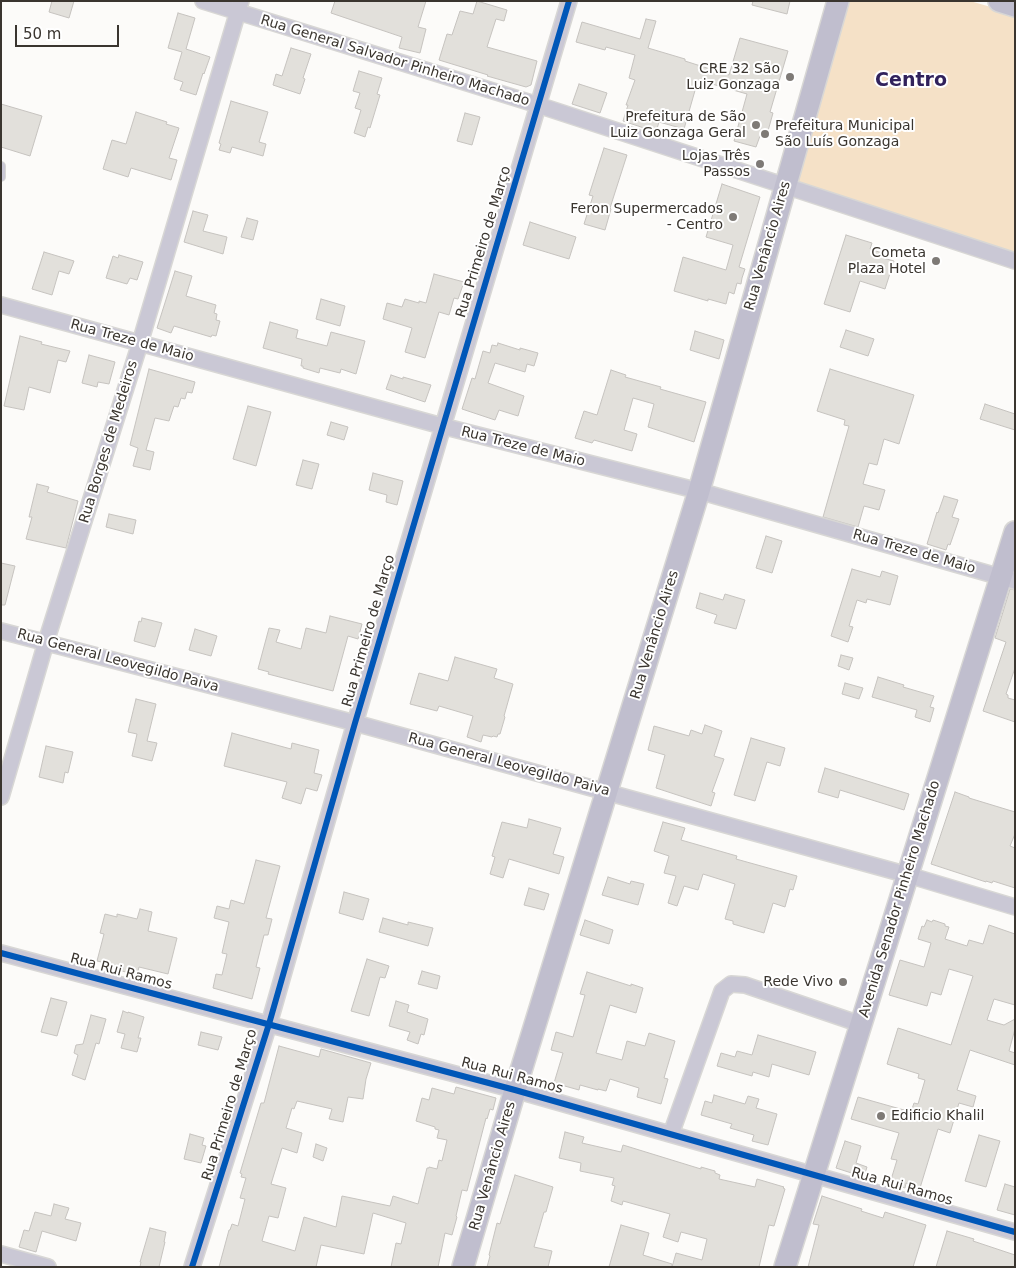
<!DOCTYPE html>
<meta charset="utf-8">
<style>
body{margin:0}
#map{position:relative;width:1016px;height:1268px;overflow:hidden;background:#fcfbf9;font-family:"DejaVu Sans",sans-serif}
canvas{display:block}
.frame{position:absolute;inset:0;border:2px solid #3a352f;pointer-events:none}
.scale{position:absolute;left:15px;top:25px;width:104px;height:22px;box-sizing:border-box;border:2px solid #3a352f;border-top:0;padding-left:6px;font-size:15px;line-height:18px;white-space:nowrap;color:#3a352f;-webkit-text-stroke:4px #fff;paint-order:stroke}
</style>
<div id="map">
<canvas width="1016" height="1268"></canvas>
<div class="frame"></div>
<div class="scale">50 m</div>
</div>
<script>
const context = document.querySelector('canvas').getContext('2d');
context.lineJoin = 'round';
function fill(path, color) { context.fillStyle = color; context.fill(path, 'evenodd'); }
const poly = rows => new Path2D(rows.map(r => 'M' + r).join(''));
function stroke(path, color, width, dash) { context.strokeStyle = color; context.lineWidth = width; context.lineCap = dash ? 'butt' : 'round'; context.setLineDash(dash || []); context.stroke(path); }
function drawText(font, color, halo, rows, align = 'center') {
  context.font = font + ' "DejaVu Sans",sans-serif'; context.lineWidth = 4; context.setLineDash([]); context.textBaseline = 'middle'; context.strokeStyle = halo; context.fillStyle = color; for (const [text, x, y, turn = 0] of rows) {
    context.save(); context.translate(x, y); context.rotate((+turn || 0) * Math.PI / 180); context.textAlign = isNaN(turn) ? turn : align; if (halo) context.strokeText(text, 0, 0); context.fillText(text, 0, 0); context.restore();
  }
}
fill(poly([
 [844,1,970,1,1015,14,1015,255,790,181]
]), '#f5e1c7');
const building = poly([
 [52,1,74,1,69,18,49,12,52,1],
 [335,1,426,1,418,27,426,29,420,53,399,48,402,37,331,13,335,1],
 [477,1,507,10,504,21,496,19,487,47,537,61,531,85,526,87,487,76,488,75,439,60,447,34,452,35,460,11,473,14,477,1],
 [753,1,790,1,787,14,752,5,753,1],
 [178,13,195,18,186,49,210,57,204,74,203,73,196,95,180,90,183,82,174,79,182,52,168,48,178,13],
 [646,19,656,21,648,48,685,59,685,61,729,75,740,38,788,51,770,112,773,113,766,138,760,136,756,147,734,141,747,94,698,80,684,129,659,122,656,132,623,121,628,105,626,105,635,80,629,78,635,55,606,47,605,50,576,42,582,22,640,39,646,19],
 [291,48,311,54,303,78,305,79,300,94,273,85,276,74,282,76,291,48],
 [359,71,382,78,377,94,380,95,370,128,368,127,365,137,354,133,361,110,355,108,360,93,353,91,359,71],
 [579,84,607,93,600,113,572,104,579,84],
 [231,101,268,112,259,142,266,144,263,156,232,147,230,153,219,150,221,144,219,143,231,101],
 [1,104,42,116,30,156,1,147,1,104],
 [136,112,167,122,166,124,179,128,169,158,177,160,171,180,131,168,128,177,103,169,112,140,126,144,136,112],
 [465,113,480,117,472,145,457,141,465,113],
 [604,148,627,155,610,208,611,209,605,230,584,224,593,196,589,195,604,148],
 [722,184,760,197,739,267,745,269,742,278,741,284,737,283,734,294,729,292,726,304,708,299,708,301,674,291,683,257,726,270,733,245,706,237,722,184],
 [193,211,208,215,203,231,227,237,223,254,184,242,193,211],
 [247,218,258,221,253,240,241,237,247,218],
 [530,222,576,237,569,259,523,245,530,222],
 [846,235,872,243,870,249,885,254,883,258,894,261,885,289,860,281,850,312,824,304,846,235],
 [44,252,74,261,69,274,59,271,52,295,32,289,44,252],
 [119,255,143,262,137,280,130,278,127,284,106,278,113,256,118,258,119,255],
 [175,271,192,276,186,296,216,305,214,313,217,314,216,320,220,321,216,336,212,335,211,337,174,326,171,333,157,328,175,271],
 [434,274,464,282,458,299,454,298,449,315,439,312,425,358,405,352,412,328,383,319,387,303,402,307,405,299,419,303,419,301,426,303,434,274],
 [321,299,345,306,340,326,316,319,321,299],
 [270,322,298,330,296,338,327,346,331,332,365,341,356,374,341,369,340,373,320,368,319,373,303,368,303,366,301,366,302,359,263,348,270,322],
 [846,330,874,339,868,356,840,347,846,330],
 [695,331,724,340,719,359,690,350,695,331],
 [20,336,42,342,41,344,70,351,66,362,58,360,50,393,29,387,24,410,4,406,20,336],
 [498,343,520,350,520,348,538,353,534,366,527,364,525,372,495,363,488,383,524,396,518,416,499,410,495,420,462,409,472,378,475,379,483,351,490,353,492,345,497,346,498,343],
 [89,355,115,362,109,384,98,382,97,387,82,383,89,355],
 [149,369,195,382,192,393,187,392,185,399,181,398,178,407,174,406,169,421,155,418,146,450,154,452,150,470,133,466,138,448,130,445,149,369],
 [830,369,914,395,899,444,884,439,877,465,869,463,863,484,885,490,879,510,864,506,858,527,823,517,849,426,844,425,845,420,817,411,830,369],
 [611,370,626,375,625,377,661,387,660,389,706,402,694,442,648,427,654,404,633,398,624,430,637,434,632,451,594,440,592,443,575,438,584,411,597,415,611,370],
 [391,375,403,379,403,377,431,385,425,402,386,389,391,375],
 [985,404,1015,414,1015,430,980,419,985,404],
 [248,406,271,412,256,466,233,459,248,406],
 [331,422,348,427,344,440,327,435,331,422],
 [303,460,319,464,312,489,296,485,303,460],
 [373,473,403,481,397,505,386,502,387,495,369,490,373,473],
 [37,484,49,487,47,492,78,501,66,548,26,539,32,517,29,517,37,484],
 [944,496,958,500,952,517,959,519,950,545,948,544,946,550,927,544,937,512,938,513,944,496],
 [109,514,136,520,133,534,106,527,109,514],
 [766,536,782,541,772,573,756,568,766,536],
 [1,563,15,566,5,605,1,605,1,563],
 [852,569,880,577,882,571,898,576,890,605,867,599,866,603,857,600,849,626,853,627,848,642,831,636,852,569],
 [1010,589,1015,590,1015,668,1006,694,1008,695,1008,698,1015,700,1015,722,983,711,1006,642,995,638,1010,589],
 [700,593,723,600,725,594,745,600,736,629,714,623,717,615,696,608,700,593],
 [330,616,362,624,358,639,348,636,333,691,268,674,269,672,258,669,269,628,280,630,276,642,301,649,306,628,326,633,330,616],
 [142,618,162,623,155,647,134,641,139,621,141,622,142,618],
 [195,629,217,636,211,656,189,650,195,629],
 [841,655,853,658,849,670,838,666,841,655],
 [455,657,497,669,494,678,513,684,504,716,505,717,500,734,498,734,497,737,493,736,492,737,483,735,481,742,467,737,473,716,439,706,437,711,410,704,419,673,448,681,455,657],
 [878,677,904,685,903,687,934,696,930,707,934,708,930,722,915,717,917,710,872,697,878,677],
 [845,683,863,688,859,699,842,694,845,683],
 [136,699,156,704,147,741,157,743,152,761,132,756,137,734,128,732,136,699],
 [705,725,722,731,714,756,724,759,712,792,715,793,711,806,656,788,665,755,648,750,654,726,689,736,691,730,702,734,705,725],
 [232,733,291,749,292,743,319,750,314,773,322,775,317,791,306,788,301,804,282,798,287,782,224,766,232,733],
 [751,738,785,748,780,766,767,762,755,801,734,795,751,738],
 [46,746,73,752,68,773,65,772,63,783,39,777,46,746],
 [825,768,909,794,904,810,840,790,838,798,818,792,825,768],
 [955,792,969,797,969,798,1015,812,1015,834,1010,846,1015,848,1015,888,993,881,992,883,986,881,986,882,931,864,955,792],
 [529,819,561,828,553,854,564,857,559,874,509,859,503,878,490,874,495,857,492,856,502,822,527,828,529,819],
 [663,822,685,828,681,840,737,856,736,859,797,876,793,890,790,889,785,907,773,903,764,933,733,924,733,921,725,919,735,884,703,874,698,890,684,886,677,906,668,903,676,876,664,873,669,856,654,851,663,822],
 [256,860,280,866,266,918,272,919,268,935,264,935,256,967,260,968,252,999,213,988,216,974,222,975,227,954,222,953,229,922,214,918,217,906,229,909,231,900,244,904,256,860],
 [608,877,630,884,631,881,644,884,638,905,602,895,608,877],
 [529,888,549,894,544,910,524,905,529,888],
 [344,892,369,899,363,920,339,913,344,892],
 [140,909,152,912,148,931,177,938,168,974,139,967,137,975,122,971,123,967,97,961,104,934,100,933,105,914,117,917,117,914,137,919,140,909],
 [383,918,408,925,408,922,433,928,428,946,379,932,383,918],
 [585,920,613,930,609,944,580,935,585,920],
 [927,920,932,922,933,920,945,924,945,926,949,927,945,939,967,946,969,940,983,944,989,925,1015,934,1015,1005,994,999,987,1020,1004,1025,1015,1019,1015,1029,1009,1051,1015,1053,1015,1065,970,1050,957,1090,976,1096,973,1107,959,1103,950,1133,938,1129,920,1188,906,1183,905,1188,890,1183,897,1160,891,1159,899,1133,851,1119,858,1097,911,1112,914,1103,918,1104,925,1080,918,1078,919,1074,887,1064,898,1028,951,1045,973,976,949,969,941,995,931,992,927,1006,889,995,900,960,924,967,931,943,918,939,922,926,924,927,927,920],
 [367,959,389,966,385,978,380,977,369,1016,351,1011,367,959],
 [422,971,440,976,437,989,418,984,422,971],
 [587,972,631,986,631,984,643,988,636,1013,610,1005,596,1053,622,1060,627,1041,645,1046,649,1033,675,1041,664,1078,668,1079,661,1104,637,1097,639,1088,610,1079,606,1091,598,1089,598,1090,580,1085,579,1090,554,1083,563,1053,551,1050,556,1032,573,1037,585,995,580,994,587,972],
 [51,998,67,1002,57,1036,41,1032,51,998],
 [396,1001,409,1005,407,1012,428,1019,424,1035,421,1034,418,1044,407,1040,410,1032,389,1026,396,1001],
 [123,1011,128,1013,128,1012,144,1017,138,1038,141,1038,137,1052,121,1048,125,1034,117,1032,123,1011],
 [91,1015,106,1019,99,1044,96,1043,85,1080,72,1075,78,1055,74,1053,76,1045,83,1044,91,1015],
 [201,1032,222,1037,218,1050,198,1045,201,1032],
 [758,1035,816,1052,809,1075,772,1064,769,1077,753,1072,752,1076,717,1066,721,1053,735,1057,737,1051,752,1055,758,1035],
 [279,1046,319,1057,321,1049,371,1063,366,1079,363,1099,348,1097,343,1122,329,1119,332,1109,297,1101,294,1109,292,1108,286,1128,302,1133,297,1153,282,1148,271,1184,286,1188,278,1218,269,1216,262,1241,295,1251,304,1217,336,1227,342,1196,390,1206,393,1196,418,1204,427,1168,429,1168,429,1167,437,1169,439,1160,442,1161,447,1140,437,1138,439,1130,435,1129,435,1127,416,1121,422,1098,429,1100,432,1088,454,1094,456,1087,496,1098,493,1110,490,1109,487,1119,486,1118,467,1191,462,1190,456,1216,457,1217,452,1235,445,1233,438,1267,391,1267,396,1243,401,1244,406,1223,373,1213,364,1254,321,1245,316,1267,219,1267,229,1230,230,1230,232,1224,238,1226,245,1199,240,1198,246,1178,241,1177,242,1174,240,1173,261,1103,264,1103,279,1046],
 [714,1095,745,1104,748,1096,759,1099,756,1108,777,1114,768,1145,752,1141,754,1135,730,1128,732,1124,701,1115,705,1101,712,1103,714,1095],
 [565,1132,584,1137,582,1143,621,1152,623,1145,701,1169,701,1167,715,1171,715,1173,720,1175,719,1179,755,1187,757,1179,784,1187,783,1188,785,1189,774,1226,769,1225,759,1267,672,1267,676,1253,702,1260,707,1239,681,1232,678,1242,663,1237,670,1214,623,1201,622,1205,611,1201,615,1186,612,1185,614,1178,580,1171,581,1163,559,1158,565,1132],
 [190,1134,204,1138,202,1145,206,1146,201,1163,184,1159,190,1134],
 [979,1135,1000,1141,986,1187,965,1181,979,1135],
 [845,1141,861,1146,856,1163,867,1167,864,1177,836,1168,845,1141],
 [316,1144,327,1148,323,1161,313,1157,316,1144],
 [515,1175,553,1187,546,1212,544,1212,534,1247,552,1251,548,1267,487,1267,490,1256,489,1255,497,1223,500,1224,515,1175],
 [1005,1184,1015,1187,1015,1215,997,1210,1005,1184],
 [822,1196,862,1209,861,1211,883,1218,885,1212,926,1225,913,1267,808,1267,819,1225,813,1224,822,1196],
 [54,1204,69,1208,65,1219,81,1223,76,1241,42,1231,36,1252,19,1247,24,1230,29,1231,35,1212,51,1216,54,1204],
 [621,1225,649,1233,643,1255,672,1264,672,1267,609,1267,621,1225],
 [150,1228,166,1232,164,1242,165,1242,159,1267,140,1267,141,1262,140,1262,150,1228],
 [947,1231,974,1239,973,1241,1015,1255,1015,1267,936,1267,947,1231]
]);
fill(building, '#e2e0db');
stroke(building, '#c6c3bf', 1);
const lane = poly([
 [1,166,1,177]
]);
const street = poly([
 [203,1,538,105,1015,261],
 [1,305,442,426,699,491,1015,581],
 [1,631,355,723,908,875,1015,907],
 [1,797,46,642,140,343,241,1],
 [1,953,515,1090,1015,1232],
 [671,1134,722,991,731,984,745,985,860,1024],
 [1,1254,48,1267],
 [192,1267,269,1024,355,723,569,1]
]);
const secondary = poly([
 [999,1,1015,6],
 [463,1267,515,1090,699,491,838,1],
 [785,1267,1015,532]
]);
stroke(lane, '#d8d7d5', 10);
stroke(street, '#d8d7d5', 18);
stroke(secondary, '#d8d7d5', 24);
stroke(lane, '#cac8d5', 8);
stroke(street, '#cac8d5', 15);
stroke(secondary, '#c0bece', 21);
stroke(poly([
 [1,953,515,1090,1015,1232],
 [192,1267,269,1024,355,723,569,1]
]), '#0057b8', 6);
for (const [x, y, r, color] of [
 [790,77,5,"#7e7a76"],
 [756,125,5,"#7e7a76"],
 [765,134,5,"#7e7a76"],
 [760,164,5,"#7e7a76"],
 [733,217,5,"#7e7a76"],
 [936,261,5,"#7e7a76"],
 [843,982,5,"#7e7a76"],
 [881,1116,5,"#7e7a76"]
]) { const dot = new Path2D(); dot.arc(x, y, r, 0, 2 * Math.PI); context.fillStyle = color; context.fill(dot); stroke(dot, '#fff', 2); }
drawText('14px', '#3a352f', '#fff', [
 ["Rua General Salvador Pinheiro Machado",395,61,17],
 ["Rua Primeiro de Março",484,242,-73],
 ["Rua Venâncio Aires",768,246,-74],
 ["Rua Treze de Maio",132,341,15],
 ["Rua Borges de Medeiros",109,442,-73],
 ["Rua Treze de Maio",523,447,14],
 ["Rua Treze de Maio",914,552,16],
 ["Rua Primeiro de Março",369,631,-74],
 ["Rua Venâncio Aires",655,635,-73],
 ["Rua General Leovegildo Paiva",118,661,15],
 ["Rua General Leovegildo Paiva",509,765,15],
 ["Avenida Senador Pinheiro Machado",900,899,-73],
 ["Rua Rui Ramos",121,972,15],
 ["Rua Rui Ramos",512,1076,15],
 ["Rua Primeiro de Março",230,1105,-73],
 ["Rua Venâncio Aires",493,1166,-74],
 ["Rua Rui Ramos",902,1187,16]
]);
drawText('14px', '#3a352f', '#fff', [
 ["CRE 32 São",780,69],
 ["Luiz Gonzaga",780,85],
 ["Prefeitura de São",746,117],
 ["Luiz Gonzaga Geral",746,133],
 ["Prefeitura Municipal",775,126,"left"],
 ["São Luís Gonzaga",775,142,"left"],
 ["Lojas Três",750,156],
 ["Passos",750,172],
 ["Feron Supermercados",723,209],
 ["- Centro",723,225],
 ["Cometa",926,253],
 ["Plaza Hotel",926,269],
 ["Rede Vivo",833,982],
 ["Edificio Khalil",891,1116,"left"]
], 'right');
drawText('bold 19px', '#31225c', '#fff', [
 ["Centro",911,81]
]);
</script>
